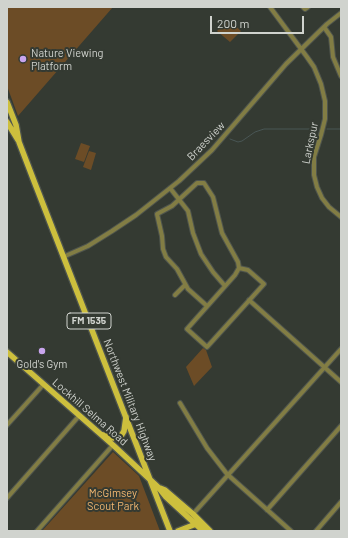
<!DOCTYPE html>
<style>
body{margin:0}
#map{position:relative;width:348px;height:538px;overflow:hidden;background:#343a32;font-family:Barlow,sans-serif}
canvas{display:block}
.frame{position:absolute;inset:0;border:8px solid #d0d3ce;pointer-events:none}
.scale{position:absolute;left:210px;top:16px;width:94px;height:18px;box-sizing:border-box;border:2px solid #d0d3ce;border-top:0;padding-left:5px;font-size:12px;line-height:14px;white-space:nowrap;color:#d0d3ce;-webkit-text-stroke:3px #343a32;paint-order:stroke}
</style>
<div id="map">
<canvas width="348" height="538"></canvas>
<div class="frame"></div>
<div class="scale">200 m</div>
</div>
<script>
const context = document.querySelector('canvas').getContext('2d');
context.lineJoin = 'round';
function fill(path, color) { context.fillStyle = color; context.fill(path, 'evenodd'); }
const poly = rows => new Path2D(rows.map(r => 'M' + r).join(''));
function stroke(path, color, width, dash) { context.strokeStyle = color; context.lineWidth = width; context.lineCap = dash ? 'butt' : 'round'; context.setLineDash(dash || []); context.stroke(path); }
function drawText(font, color, halo, rows, align = 'center') {
  context.font = font + ' Barlow,sans-serif'; context.lineWidth = 4; context.setLineDash([]); context.textBaseline = 'middle'; context.strokeStyle = halo; context.fillStyle = color; for (const [text, x, y, turn = 0] of rows) {
    context.save(); context.translate(x, y); context.rotate((+turn || 0) * Math.PI / 180); context.textAlign = isNaN(turn) ? turn : align; if (halo) context.strokeText(text, 0, 0); context.fillText(text, 0, 0); context.restore();
  }
}
fill(poly([
 [7,7,113,7,18,116,7,86],
 [228,19,241,31,230,42,217,31],
 [81,143,90,146,84,162,75,159],
 [89,151,96,153,91,170,83,167],
 [203,348,206,350,212,367,194,386,186,367],
 [113,452,139,476,160,531,42,531]
]), '#6c4c26');
stroke(poly([
 [327,129,341,129],
 [230,139,238,142,242,141,255,132,264,129,317,129]
]), '#495655', 1);
const minor = poly([
 [270,7,307,57,314,67,321,84,325,101,325,119,321,135,314,157,314,175,317,187,322,198,329,207,341,217],
 [303,7,305,9,308,7],
 [324,27,331,37,333,57,341,76],
 [170,188,188,211,193,233,201,254,213,272,225,286],
 [63,257,88,246,112,231,136,215,179,181,212,150,286,64,327,24,341,13],
 [175,295,185,285],
 [249,300,341,382],
 [207,306,188,289,177,269,166,257,163,249,162,236,157,214,172,206,197,183,204,183,213,197,222,233,238,262,239,268,235,275,187,329,207,347,264,284,248,270,239,268],
 [180,403,207,448,227,474,291,531],
 [7,425,43,385],
 [7,498,79,416],
 [267,510,341,426],
 [193,514,341,349],
 [37,531,113,445],
 [316,531,341,502]
]);
const major = poly([
 [7,102,16,125,19,142,34,181,170,531],
 [7,122,18,140],
 [7,352,113,445,158,487,166,497,203,531],
 [103,435,114,438,121,436,124,431,126,417],
 [160,488,165,490,193,514,210,531],
 [178,531,196,524]
]);
stroke(minor, '#50564e', 6);
stroke(major, '#50564e', 8);
stroke(minor, '#827d44', 4);
stroke(major, '#cdbf3d', 5.5);
for (const [x, y, r, color] of [
 [23,59,4,"#c9a5ee"],
 [42,351,4,"#c9a5ee"]
]) { const dot = new Path2D(); dot.arc(x, y, r, 0, 2 * Math.PI); context.fillStyle = color; context.fill(dot); stroke(dot, '#343a32', 1.5); }
for (const [x, y, w] of [
 [89,321,44]
]) { const box = new Path2D(); box.roundRect(x - w / 2, y - 8, w, 16, 3); context.fillStyle = '#343a32'; context.fill(box); stroke(box, '#d0d3ce', 1); }
drawText('bold 10px', '#d0d3ce', null, [
 ["FM 1535",89,321]
]);
drawText('11px', '#d0d3ce', '#343a32', [
 ["Nature Viewing",31,53],
 ["Platform",31,66],
 ["Gold's Gym",42,364,"center"]
], 'left');
drawText('11px', '#d0d3ce', '#343a32', [
 ["Braesview",206,141,-46],
 ["Larkspur",310,143,-78],
 ["Northwest Military Highway",130,400,69],
 ["Lockhill Selma Road",90,412,41]
]);
drawText('11px', '#f5b871', '#343a32', [
 ["McGimsey",113,493],
 ["Scout Park",113,506]
]);
</script>
